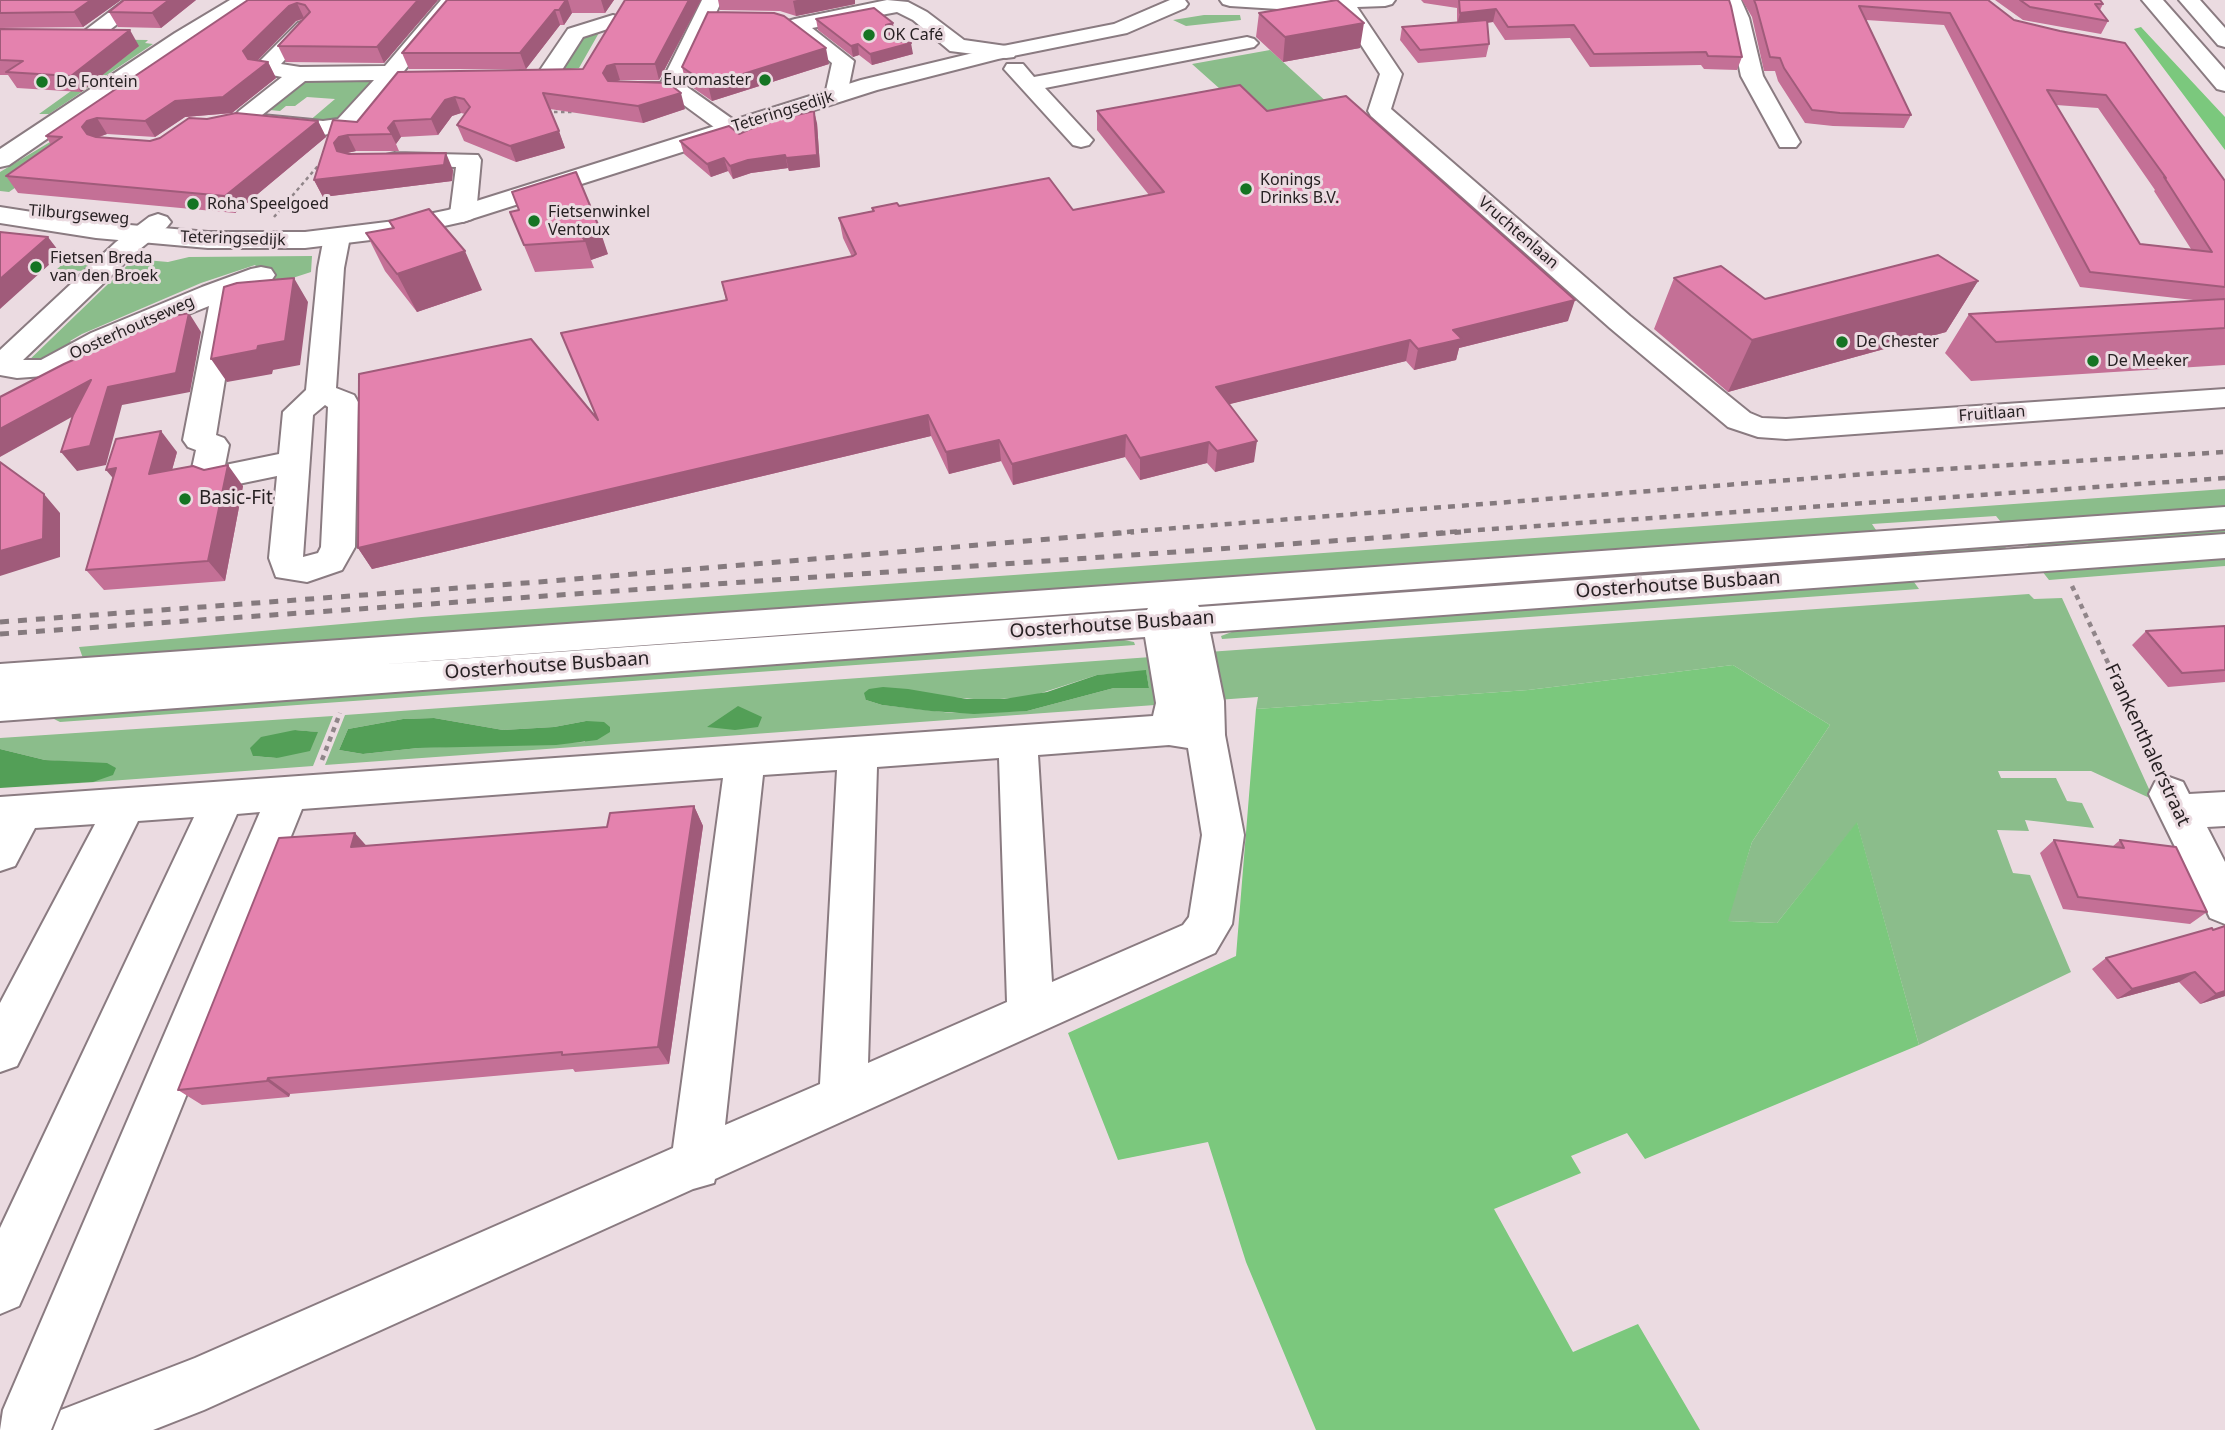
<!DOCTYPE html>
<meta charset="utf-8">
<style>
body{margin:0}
canvas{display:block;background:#ebdbe1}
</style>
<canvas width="2225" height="1430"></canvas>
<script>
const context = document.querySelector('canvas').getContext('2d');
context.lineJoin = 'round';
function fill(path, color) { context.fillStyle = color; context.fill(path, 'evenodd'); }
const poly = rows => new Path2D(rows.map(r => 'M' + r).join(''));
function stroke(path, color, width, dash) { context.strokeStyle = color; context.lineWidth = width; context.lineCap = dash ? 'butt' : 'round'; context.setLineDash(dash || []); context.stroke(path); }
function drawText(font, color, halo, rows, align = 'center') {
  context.font = font + ' "Noto Sans",sans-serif'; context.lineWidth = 6; context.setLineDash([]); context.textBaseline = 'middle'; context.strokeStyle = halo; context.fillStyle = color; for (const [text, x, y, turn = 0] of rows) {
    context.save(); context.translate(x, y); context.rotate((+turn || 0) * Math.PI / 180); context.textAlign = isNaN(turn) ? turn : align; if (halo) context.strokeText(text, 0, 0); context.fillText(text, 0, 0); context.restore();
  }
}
fill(poly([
 [1204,15,1240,15,1241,20,1186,26,1173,20],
 [600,31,579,68,561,70,582,34],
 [0,38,148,40,145,43,153,44,49,114,39,114,96,73],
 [1270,50,1342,116,1266,130,1192,64],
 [299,79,375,79,375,82,340,121,308,122,335,99,307,97,295,106,286,106,280,111,260,109],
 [55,139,82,141,9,192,0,191,0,172],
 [75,253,103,256,86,271,56,270],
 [312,256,311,272,271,285,255,265,201,283,82,334,70,341,77,345,50,361,24,365,134,259,168,262,189,257],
 [2225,489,2225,514,2006,528,1996,516,1872,524,1880,536,85,664,79,647,422,617],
 [2225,525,2225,541,2035,554,2022,538],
 [2000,540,2012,556,1203,609,1204,607,1227,596],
 [2225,553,2225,566,2049,580,2038,566],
 [1909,575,1919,589,1222,639,1221,636,1248,626],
 [2029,594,2034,599,2062,598,2154,800,2091,771,1998,771,2001,778,2056,778,2067,801,2082,803,2094,828,2025,820,2029,831,1997,830,2013,873,2030,875,2071,972,1919,1045,1857,823,1777,923,1727,921,1752,842,1830,725,1733,665,1528,690,1256,709,1258,697,1217,700,1208,652],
 [1099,635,1134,642,1135,645,60,722,52,718,56,710],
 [1151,657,1160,698,1155,705,325,765,345,715],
 [1146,671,1149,688,1114,688,1027,711,952,713,882,705,866,700,951,697,985,700,1029,697,1097,675],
 [434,718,503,730,554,727,586,721,585,742,418,748,363,754,339,750,348,729,403,719],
 [333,716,313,766,0,789,93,782,86,763,45,760,0,749,0,738],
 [295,730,317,732,277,758,253,756]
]), '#8bbd8b');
fill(poly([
 [2141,27,2225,117,2225,150,2134,29],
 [1733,665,1830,725,1752,842,1728,921,1777,923,1857,822,1919,1045,1645,1159,1627,1133,1571,1156,1581,1173,1494,1209,1573,1352,1638,1324,1700,1430,1316,1430,1246,1262,1208,1142,1118,1160,1068,1033,1236,956,1256,709,1528,690]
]), '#7bc87d');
fill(poly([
 [1146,670,1149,688,1114,688,1027,711,974,714,931,711,882,705,866,700,864,693,869,689,883,687,908,689,967,699,1004,699,1047,692,1097,675],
 [738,706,762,717,758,727,735,730,707,727],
 [434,718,503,730,554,727,586,721,604,722,610,727,610,732,597,740,556,745,418,748,363,754,339,750,348,729,403,719],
 [295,730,318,732,310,751,277,758,253,756,250,748,261,737],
 [0,749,45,760,107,763,116,768,113,775,93,782,0,788]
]), '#539f57');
const minor = poly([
 [125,0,148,0,97,40,83,40,80,36,83,32,125,0],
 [230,0,259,0,256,4,237,11,189,41,9,165,0,167,0,149,175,33,230,0],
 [441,0,462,0,360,125,352,130,323,135,249,128,241,126,237,121,235,116,239,111,282,77,257,72,254,67,298,23,305,21,312,23,315,27,281,64,300,67,385,66,441,0],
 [374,80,338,119,323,121,262,115,305,81,374,80],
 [702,0,722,0,683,84,738,123,742,128,738,133,730,135,722,133,673,97,625,97,617,95,614,90,617,85,625,83,661,83,702,0],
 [887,0,908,2,927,12,964,40,1006,46,1014,47,1017,52,1014,57,1006,58,950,51,913,20,897,12,812,28,854,61,847,95,844,100,836,102,828,100,825,95,832,63,785,25,788,21,795,19,887,0],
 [1220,0,1395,0,1392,4,1385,6,1357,7,1402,74,1391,109,1630,316,1750,413,1762,418,1786,419,2225,389,2225,407,1786,439,1758,437,1728,427,1610,328,1371,116,1368,111,1380,74,1337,8,1294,10,1230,6,1223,4,1220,0],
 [1721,0,1741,0,1749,18,1763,76,1800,142,1796,147,1780,147,1741,76,1729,18,1721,0],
 [2142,0,2163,0,2225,70,2225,91,2217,89,2142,0],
 [2179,0,2200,0,2225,28,2225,47,2218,45,2179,0],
 [613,15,620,17,623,21,620,25,583,37,553,84,537,84,534,79,568,29,613,15],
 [1247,37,1254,39,1258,43,1254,47,1045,88,1093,140,1089,145,1081,147,1073,145,1004,69,1007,64,1023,64,1034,77,1247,37],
 [395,153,478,155,481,160,476,214,472,219,463,222,454,219,450,214,456,167,386,165,383,160,386,155,395,153],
 [158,214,167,217,171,222,167,227,134,254,23,360,41,360,91,333,202,287,251,269,261,267,271,269,275,275,271,281,231,297,237,305,216,435,224,438,229,445,225,465,279,454,283,412,306,390,318,268,324,237,328,231,337,229,346,231,350,237,344,268,336,388,354,395,358,402,355,547,342,570,307,582,276,577,269,558,277,476,219,488,196,480,191,473,196,450,188,447,183,440,209,306,111,345,57,375,17,378,0,375,0,350,116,242,149,217,158,214],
 [325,405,328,407,321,547,318,553,303,557,313,415,325,405],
 [2225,507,2225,529,1198,605,1199,607,2225,534,2225,558,1210,632,1224,701,1225,735,1244,835,1232,924,1215,953,715,1179,714,1183,693,1189,204,1410,153,1430,53,1430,61,1410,195,1358,673,1148,723,778,302,809,51,1430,0,1430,3,1410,260,812,237,814,19,1306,0,1314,0,1228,194,817,138,821,17,1066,0,1072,0,1003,95,824,35,828,15,866,0,871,0,797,1153,716,1156,703,1145,637,0,721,0,664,2225,507],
 [1148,608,1147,610,375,665,1148,608],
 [1169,745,1188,748,1202,835,1189,917,1183,925,1052,982,1038,755,1169,745],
 [999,758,1007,1002,868,1063,877,767,999,758],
 [837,770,820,1084,725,1125,763,775,837,770],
 [2169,777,2183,782,2189,794,2225,792,2225,826,2207,827,2225,862,2225,924,2210,918,2149,794,2155,782,2169,777]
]);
const major = poly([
 [1170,0,1185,0,1188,4,1185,8,1127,33,998,59,877,90,462,222,395,237,305,248,208,248,96,238,0,223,0,207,96,222,208,232,305,232,395,221,448,210,861,80,998,47,1114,24,1170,0]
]);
stroke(minor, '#8a7b81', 4);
stroke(major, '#8a7b81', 4);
stroke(poly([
 [547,112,573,112],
 [274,217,323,160]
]), '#908589', 2.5, [3.5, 3.5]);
stroke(poly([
 [2072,586,2156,765],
 [322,760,340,713]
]), '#908589', 4.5, [5, 5]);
fill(minor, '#fff');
fill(major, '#fff');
stroke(poly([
 [1113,533,1879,473,2225,452],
 [1436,533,2225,478]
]), '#857a7e', 4.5, [7, 7]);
stroke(poly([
 [0,622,539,582,1134,532],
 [0,634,1461,532]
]), '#857a7e', 5, [9, 9]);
fill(poly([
 [0,0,121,0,83,27,0,28],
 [124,0,196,0,161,28,118,27,109,12],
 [248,0,438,0,384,63,286,62,278,46,304,19,296,21,258,60,268,62,276,78,232,113,185,117,155,137,107,134,99,137,150,141,160,138,207,119,318,121,326,137,235,213,18,193,6,176,51,145,46,136],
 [447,0,614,0,605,13,572,13,564,25,560,25,526,69,409,69,402,53],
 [625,0,701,0,659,80,620,80,615,82,685,109,643,123,550,109,565,148,516,162,464,141,457,125,465,114,461,113,452,116,438,135,401,137,396,144,399,151,356,151,347,153,453,170,452,181,323,197,314,180,357,122,398,72,583,69],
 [718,0,855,0,855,4,796,16,780,11,720,10],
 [1421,0,1729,0,1742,57,1737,70,1704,69,1701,65,1590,67,1570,38,1505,40,1493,22,1487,23,1489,44,1486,57,1418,63,1400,40,1402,27,1457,23,1457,8,1424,3],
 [1742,0,1988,0,2225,181,2225,365,1971,381,1945,353,1969,314,2202,301,2080,287,1944,25,1866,20,1911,115,1904,128,1833,126,1805,123,1778,81,1775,71,1764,71,1752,17],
 [2056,105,2098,108,2155,190,2154,191,2191,249,2140,244],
 [1995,0,2100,0,2103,4,2100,10,2108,21,2101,34,2023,20],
 [1259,13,1360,48,1283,62,1256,37],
 [816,19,893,23,894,33,892,34,893,39,891,40,913,54,872,65,859,55,853,57,818,30],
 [0,29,139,46,81,92,17,88,8,75,0,75],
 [829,64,712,101,686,83,682,67],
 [1097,111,1267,111,1568,321,1459,348,1456,360,1414,370,1406,361,1229,404,1254,462,1215,472,1207,463,1140,480,1125,457,1013,485,1001,461,949,474,931,436,372,569,358,548,597,419,726,300,722,282,852,257,843,238,839,218,872,212,872,208,899,206,1073,210,1149,195,1097,130],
 [817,123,820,167,789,171,788,168,751,173,733,179,728,171,711,177,684,154,680,141],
 [512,192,608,254,591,260,594,268,535,272,510,212,519,210],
 [389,221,482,290,417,312,385,271,366,233,392,228],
 [1674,278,1765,299,1978,281,1946,332,1728,392,1654,329],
 [177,452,172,470,243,486,225,581,104,590,86,570],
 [2225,626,2225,682,2168,687,2132,645,2146,631],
 [694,806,703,826,669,1064,575,1072,573,1069,290,1094,289,1097,202,1105,178,1090,367,846,607,827],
 [2054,840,2112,847,2120,840,2207,912,2190,924,2063,909,2040,853],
 [2212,928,2225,996,2200,1004,2179,982,2117,999,2092,969,2106,958]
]), '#c47096');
fill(poly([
 [91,0,121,0,83,27,74,12],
 [169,0,196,0,161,28,152,13],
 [418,0,438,0,384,63,377,47],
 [566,0,568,0,572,13,564,25,559,10],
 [601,0,614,0,605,13],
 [689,0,701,0,659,80,655,64],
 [797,0,855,0,855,4,796,16,793,1],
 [297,3,304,18,296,21,251,67,243,51,289,6],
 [1496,9,1493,22,1457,25,1460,13],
 [555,10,560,25,526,69,520,53],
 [893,23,894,33,892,34,893,39,887,45,886,25],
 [1364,23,1360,48,1283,62,1285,37],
 [130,30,139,46,81,92,71,76],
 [911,43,913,54,872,65,870,54],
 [858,44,859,55,853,57,851,46],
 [826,48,829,64,712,101,708,85],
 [268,62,276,78,232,113,185,117,155,137,145,121,175,101],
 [615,64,620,80,612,82,608,89,603,73,607,66],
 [681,93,685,109,643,123,638,106],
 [455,97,461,113,452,116,438,135,431,119,445,100],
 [814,111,817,123,820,167,789,171,786,158],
 [97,118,107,134,98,137,93,144,82,127,87,121],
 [318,121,326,137,235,213,225,196],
 [394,121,401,137,396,144,388,128],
 [559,131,565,148,516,162,510,146],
 [348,135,356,151,347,153,337,151,334,143,339,137],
 [446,153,453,170,452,181,323,197,314,180],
 [785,155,788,168,751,173,733,179,730,166,748,160],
 [724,158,728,171,711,177,707,164],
 [599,227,608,254,591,260,585,241,580,233],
 [48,237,61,254,0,309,0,279],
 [465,251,482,290,417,312,397,274],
 [294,278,308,302,300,365,273,370,272,374,227,382,211,359,258,346],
 [1978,281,1946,332,1728,392,1752,340],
 [1575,300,1568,321,1459,348,1456,360,1414,370,1418,349,1453,330],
 [189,313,201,332,190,392,122,405,106,465,77,471,61,452,104,399,0,457,0,429,91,380,108,387],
 [1410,340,1406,361,1214,408,1216,387],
 [928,415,931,436,372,569,358,548],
 [161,431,177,452,165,495,149,474],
 [1126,435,1125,457,1013,485,1012,464],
 [999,440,1001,461,949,474,946,452],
 [1257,441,1254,462,1215,472,1217,451],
 [1209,442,1207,463,1140,480,1140,458],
 [228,465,243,486,225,581,208,561],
 [116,468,123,490,106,470],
 [44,494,60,513,60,557,0,576,0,551],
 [694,806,703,826,669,1064,658,1047],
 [355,833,372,852,351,847],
 [2195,972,2179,982,2117,999,2132,989],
 [2225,991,2225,996,2200,1004,2216,994],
 [268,1078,290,1094,289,1097,267,1081]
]), '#a05b7a');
const building = poly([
 [0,0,91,0,74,12,0,13,0,0],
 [124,0,169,0,152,13,109,12,124,0],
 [248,0,418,0,377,47,278,46,310,12,305,5,297,3,289,6,243,51,248,59,268,62,223,97,175,101,145,121,97,118,87,121,82,127,87,134,96,137,150,141,160,138,189,118,207,119,236,113,318,121,225,196,6,176,62,137,46,136,248,0],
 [447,0,566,0,559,10,555,10,520,53,402,53,447,0],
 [625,0,689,0,655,64,615,64,607,66,603,73,608,81,668,83,681,93,638,106,543,93,559,131,510,146,457,125,470,107,464,99,455,97,445,100,431,119,394,121,388,128,392,134,348,135,339,137,334,143,337,151,349,154,446,153,444,165,314,180,333,120,357,122,398,72,583,69,625,0],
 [1337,0,1364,23,1285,37,1259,13,1337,0],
 [1459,0,1729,0,1731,6,1742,57,1708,56,1706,52,1594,54,1574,25,1508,27,1496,9,1460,13,1459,0],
 [1754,0,1988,0,2014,20,2060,31,2125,43,2225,181,2225,287,2090,272,1950,13,1859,6,1911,115,1840,113,1812,110,1784,68,1780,58,1770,57,1756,5,1754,0],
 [2047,90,2106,95,2166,178,2164,177,2212,252,2140,244,2047,90],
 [2020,0,2100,0,2103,4,2095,4,2108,21,2030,7,2020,0],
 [874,8,893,23,886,25,891,28,886,34,891,40,911,43,870,54,858,44,851,46,816,19,874,8],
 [708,12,774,13,784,16,826,48,708,85,682,67,708,12],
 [1487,20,1489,44,1420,50,1402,27,1487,20],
 [0,29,130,30,71,76,6,72,23,61,0,60,0,29],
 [1240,85,1267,111,1346,96,1575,300,1453,330,1462,339,1418,349,1410,340,1216,387,1257,441,1217,451,1209,442,1140,458,1126,435,1012,464,999,440,946,452,928,415,358,548,359,374,531,339,598,420,561,333,727,300,722,282,853,256,856,254,839,218,874,211,872,208,897,203,899,206,1049,178,1073,210,1164,192,1097,111,1240,85],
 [814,111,817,155,786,158,785,155,748,160,730,166,724,158,707,164,680,141,729,126,739,134,766,122,814,111],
 [576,172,599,227,580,233,585,241,524,245,510,212,519,210,512,192,576,172],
 [429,209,465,251,397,274,366,233,394,228,389,221,429,209],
 [0,232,48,237,0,279,0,232],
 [1938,255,1978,281,1752,340,1674,278,1721,266,1765,299,1938,255],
 [294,278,285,341,258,346,257,350,211,359,224,287,237,283,294,278],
 [2225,299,2225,328,1996,342,1969,314,2225,299],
 [189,313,176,373,108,387,90,446,61,452,73,415,91,380,0,429,0,397,64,364,168,317,189,313],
 [161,431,149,474,193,466,204,470,228,465,208,561,86,570,116,468,106,470,116,439,161,431],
 [0,462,44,494,43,539,0,551,0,462],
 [2225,626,2225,670,2182,673,2146,631,2225,626],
 [694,806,658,1047,562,1055,562,1052,268,1078,267,1081,178,1090,279,838,355,833,351,847,607,827,610,813,694,806],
 [2054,840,2124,848,2120,840,2176,847,2207,912,2078,897,2054,840],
 [2225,926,2225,991,2216,994,2195,972,2132,989,2106,958,2212,928,2213,930,2225,926]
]);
fill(building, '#e482ae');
stroke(building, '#a05b7a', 2);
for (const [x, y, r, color] of [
 [869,35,7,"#157423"],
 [765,80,7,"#157423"],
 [42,82,7,"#157423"],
 [1246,189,7,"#157423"],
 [193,204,7,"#157423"],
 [534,221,7,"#157423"],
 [36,267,7,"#157423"],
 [1842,342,7,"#157423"],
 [2093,361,7,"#157423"],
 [185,499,7,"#157423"]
]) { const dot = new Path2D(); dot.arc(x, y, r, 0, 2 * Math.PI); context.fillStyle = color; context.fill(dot); stroke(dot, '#ebdbe1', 2.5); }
drawText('16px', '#272123', '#ebdbe1', [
 ["OK Café",883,35],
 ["Euromaster",751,80,"right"],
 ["De Fontein",56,82],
 ["Konings",1260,180],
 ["Drinks B.V.",1260,198],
 ["Roha Speelgoed",207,204],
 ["Fietsenwinkel",548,212],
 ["Ventoux",548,230],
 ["Fietsen Breda",50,258],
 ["van den Broek",50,276],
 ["De Chester",1856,342],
 ["De Meeker",2107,361]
], 'left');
drawText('16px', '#272123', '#ebdbe1', [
 ["Teteringsedijk",783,112,-17],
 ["Tilburgseweg",79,215,5],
 ["Vruchtenlaan",1518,233,41],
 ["Teteringsedijk",233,239,2],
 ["Oosterhoutseweg",132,328,-24],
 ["Fruitlaan",1992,414,-4]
]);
drawText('19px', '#272123', '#ebdbe1', [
 ["Basic-Fit",199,499]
], 'left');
drawText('19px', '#272123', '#ebdbe1', [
 ["Oosterhoutse Busbaan",1678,585,-4],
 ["Oosterhoutse Busbaan",1112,625,-4],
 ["Oosterhoutse Busbaan",547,666,-4],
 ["Frankenthalerstraat",2147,745,65]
]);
</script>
